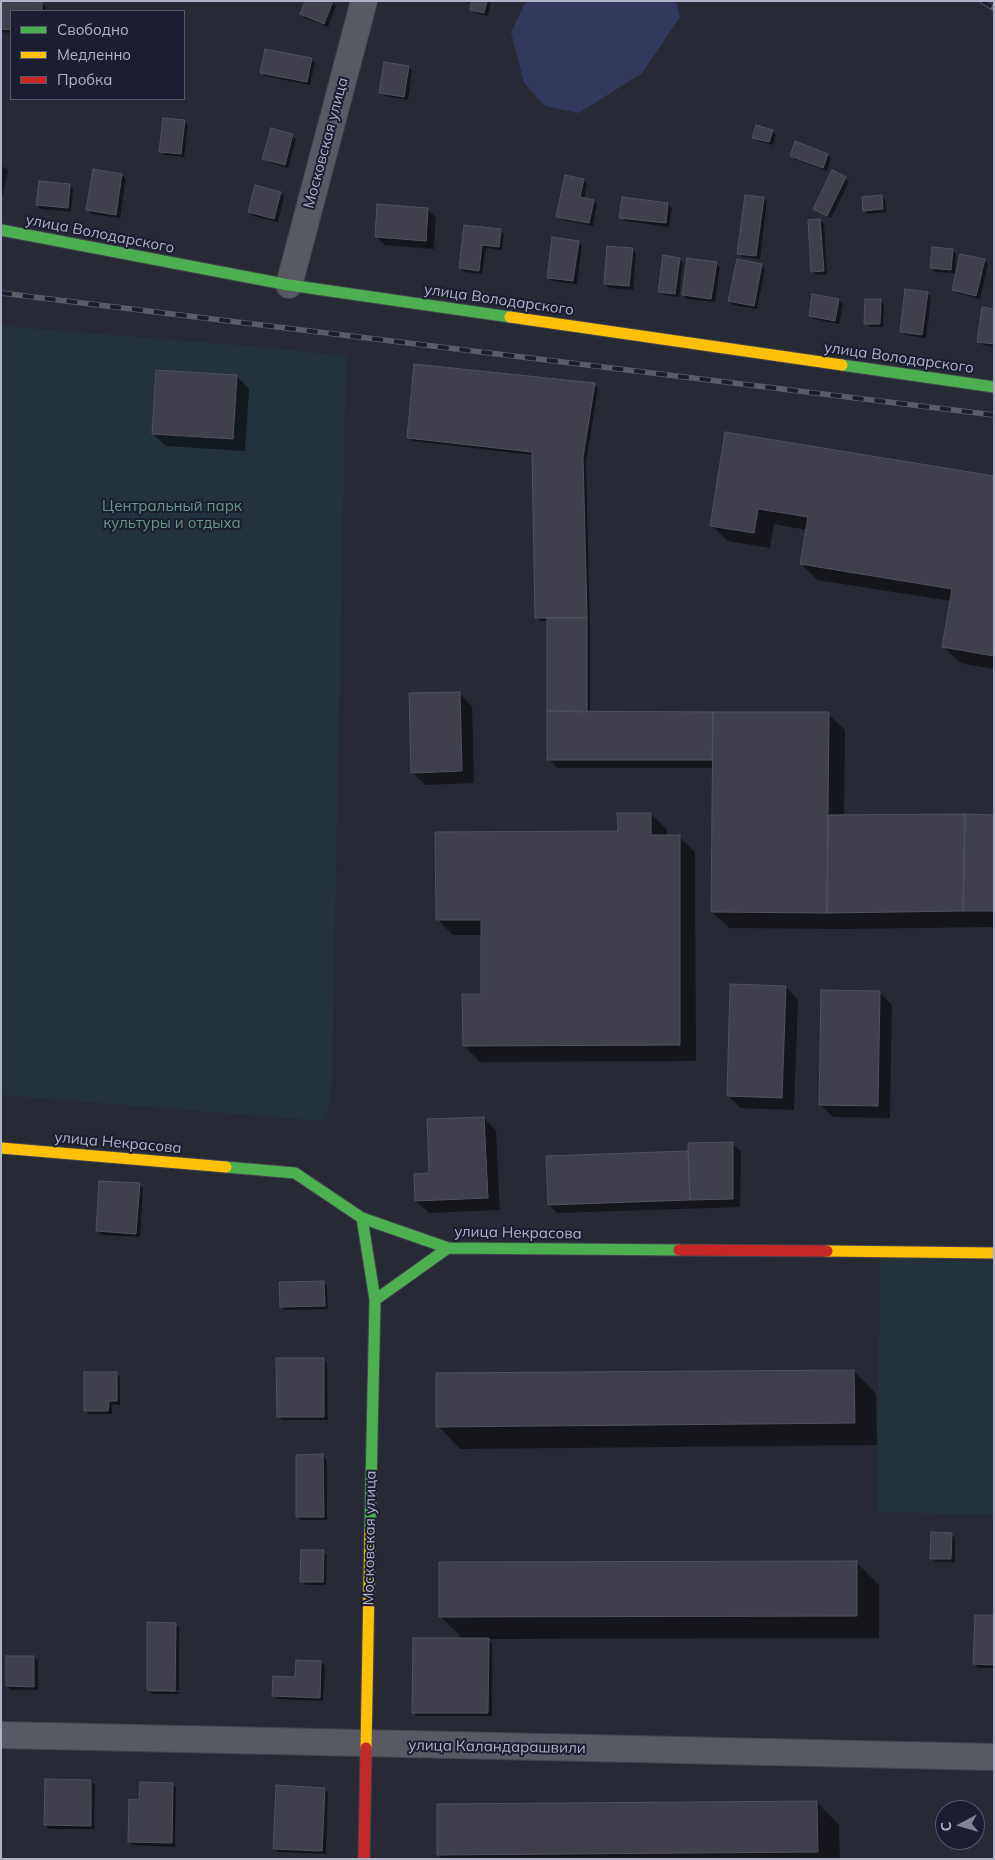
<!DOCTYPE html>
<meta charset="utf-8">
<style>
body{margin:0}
#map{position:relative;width:995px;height:1860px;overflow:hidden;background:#272a35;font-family:Mulish,sans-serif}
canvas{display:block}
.frame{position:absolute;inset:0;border:2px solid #b0b3c7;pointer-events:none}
.legend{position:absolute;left:10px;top:10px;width:175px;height:90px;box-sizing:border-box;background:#1b1e30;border:1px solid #575a6c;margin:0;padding:6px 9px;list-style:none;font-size:15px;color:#b0b3c7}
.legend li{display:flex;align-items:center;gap:10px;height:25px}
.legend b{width:25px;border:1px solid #575a6c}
.north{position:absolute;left:935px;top:1800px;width:50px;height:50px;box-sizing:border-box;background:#1b1e30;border:1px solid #575a6c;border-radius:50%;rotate:264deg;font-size:14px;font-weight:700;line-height:20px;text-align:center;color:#b0b3c7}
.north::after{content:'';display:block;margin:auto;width:18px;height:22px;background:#808394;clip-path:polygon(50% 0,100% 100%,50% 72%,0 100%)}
</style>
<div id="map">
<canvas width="995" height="1860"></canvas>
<div class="frame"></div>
<ul class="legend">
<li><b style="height:6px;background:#4caf50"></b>Свободно</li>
<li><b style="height:6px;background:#ffc107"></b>Медленно</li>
<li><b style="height:6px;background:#c62828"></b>Пробка</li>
</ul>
<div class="north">С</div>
</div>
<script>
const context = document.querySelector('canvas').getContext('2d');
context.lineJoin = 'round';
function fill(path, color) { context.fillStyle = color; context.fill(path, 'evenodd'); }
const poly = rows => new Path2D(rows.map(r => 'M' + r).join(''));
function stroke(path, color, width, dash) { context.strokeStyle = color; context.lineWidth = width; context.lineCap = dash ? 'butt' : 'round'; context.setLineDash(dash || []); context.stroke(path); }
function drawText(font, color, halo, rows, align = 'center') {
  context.font = font + ' Mulish,sans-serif'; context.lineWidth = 4; context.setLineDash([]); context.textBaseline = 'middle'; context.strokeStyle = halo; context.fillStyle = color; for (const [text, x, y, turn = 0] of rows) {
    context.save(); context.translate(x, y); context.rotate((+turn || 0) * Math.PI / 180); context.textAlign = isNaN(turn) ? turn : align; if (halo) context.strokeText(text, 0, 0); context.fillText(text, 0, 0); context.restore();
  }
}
fill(poly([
 [1,326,272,348,346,356,332,1076,330,1103,323,1121,1,1095],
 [880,1256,994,1263,994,1515,877,1512]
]), '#24323b');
fill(poly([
 [526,1,676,1,680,17,642,73,579,113,545,106,524,83,511,32]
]), '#32395c');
fill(poly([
 [1,1,42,3,46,7,45,11,11,11,11,33,1,32],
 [461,1,491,1,488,16,475,13,471,9,472,4],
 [332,2,336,6,328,27,305,18,301,14],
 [311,59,315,63,310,85,265,76,262,73],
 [409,67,412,71,408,100,385,96,381,92],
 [184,121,188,125,184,157,164,155,161,151],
 [772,131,776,135,773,145,758,141,754,137],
 [292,136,296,139,288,168,268,162,264,158],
 [791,155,828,155,831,159,827,171,795,159],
 [1,166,8,170,3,195,1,195],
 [122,175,126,179,120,218,92,214,88,210],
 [845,178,849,182,831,218,818,212,814,208],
 [584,180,587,184,584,199,594,201,597,205,593,226,562,220,558,216],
 [69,186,73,189,71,212,41,209,37,205],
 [280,193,284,197,278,222,253,216,249,212],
 [882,196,885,200,886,212,868,214,865,210],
 [763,198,767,202,760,259,742,257,739,253],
 [668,204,672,208,669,227,625,221,621,217],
 [428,209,436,218,434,249,385,245,376,237],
 [820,220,824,224,827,274,816,275,812,271],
 [466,226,500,230,504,234,502,250,486,248,482,274,464,272,460,268],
 [578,242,582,246,577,284,552,281,548,277],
 [632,249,636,253,633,290,609,288,605,284],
 [952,250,956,254,955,273,935,272,931,268],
 [679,259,683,263,679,297,664,295,660,291],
 [984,261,988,264,980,299,957,293,953,289],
 [716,263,720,267,715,302,687,299,683,295],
 [761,265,765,269,757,309,733,305,729,301],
 [927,293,931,297,926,338,905,335,901,332],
 [839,300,843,304,839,324,814,319,810,316],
 [880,300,884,304,883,327,870,327,866,323],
 [994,310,994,347,983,345,979,341],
 [237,376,249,389,245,451,166,446,153,434],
 [594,385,598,388,586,462,590,623,590,713,828,714,845,730,844,817,994,816,994,927,844,929,729,928,712,912,713,768,557,768,548,759,549,621,540,621,537,617,533,455,412,441,408,438],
 [726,434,994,477,994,669,960,663,944,647,951,601,817,580,801,564,807,530,774,524,770,548,728,541,711,525],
 [459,693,472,706,474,783,425,785,412,772],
 [651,814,667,830,667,836,679,836,695,852,696,1061,480,1062,464,1046,482,995,482,935,453,935,437,919,619,832],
 [786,987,798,1000,794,1110,740,1108,728,1095],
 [879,992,892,1005,890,1118,833,1117,820,1104],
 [484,1118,496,1130,500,1210,429,1213,416,1201,431,1174],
 [733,1144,741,1152,740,1207,557,1213,549,1205,547,1157,690,1152],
 [139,1184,143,1188,140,1237,101,1235,97,1231],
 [323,1282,327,1286,328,1309,285,1310,281,1306],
 [324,1359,327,1363,328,1420,282,1420,278,1416],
 [854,1371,876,1394,877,1445,460,1449,438,1426],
 [116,1373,120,1377,120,1405,112,1404,112,1414,89,1414,85,1410],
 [323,1456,327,1460,327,1520,301,1520,297,1516],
 [951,1534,955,1538,955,1562,936,1562,932,1558],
 [323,1551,327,1555,326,1585,306,1585,302,1581],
 [856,1562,879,1585,879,1638,487,1639,492,1643,492,1716,417,1716,413,1712,463,1639,440,1616],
 [994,1617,994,1668,978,1668,974,1664],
 [175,1624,179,1628,179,1690,150,1689,150,1692,179,1692,179,1694,152,1694,148,1690],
 [34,1657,38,1661,38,1690,11,1690,7,1686],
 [321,1662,325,1666,323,1701,277,1699,273,1695],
 [91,1781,95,1785,94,1829,49,1829,45,1825],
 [173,1784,176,1788,175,1847,133,1845,129,1842],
 [324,1789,328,1793,326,1854,278,1852,274,1849],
 [817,1802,839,1825,840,1859,442,1859,438,1855]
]), '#0007');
const building = poly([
 [1,1,42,2,42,11,11,11,11,30,1,29,1,1],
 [305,1,333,1,324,24,300,14,305,1],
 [471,1,487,1,484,13,470,10,471,1],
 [265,49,312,58,307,82,260,73,265,49],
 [384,62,409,66,404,97,379,93,384,62],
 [163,118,185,120,181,154,159,152,163,118],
 [756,125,773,130,769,142,752,138,756,125],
 [271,128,293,134,285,165,262,159,271,128],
 [795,141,828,154,823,168,790,156,795,141],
 [93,169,122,174,116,215,86,210,93,169],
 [832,170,846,177,827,216,813,209,832,170],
 [565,175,584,179,580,197,594,200,589,223,556,217,565,175],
 [39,181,70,184,68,208,36,205,39,181],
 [255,185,281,192,274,219,248,212,255,185],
 [745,195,764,197,756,256,737,254,745,195],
 [882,195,883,209,863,211,862,197,882,195],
 [622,197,668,203,666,223,619,218,622,197],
 [377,204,428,208,426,241,375,237,377,204],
 [820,219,824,271,811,272,808,220,820,219],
 [464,225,501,229,499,247,482,245,479,271,459,268,464,225],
 [552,237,579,241,573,281,547,278,552,237],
 [607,246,633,248,629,286,604,284,607,246],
 [932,247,953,249,951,270,930,268,932,247],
 [960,254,985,259,976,296,952,290,960,254],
 [663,255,680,258,675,294,658,292,663,255],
 [687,258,717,262,711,299,682,295,687,258],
 [737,259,762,264,754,306,728,301,737,259],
 [905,289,928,292,922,335,900,332,905,289],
 [812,294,839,299,835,321,809,316,812,294],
 [865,299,881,299,880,324,864,324,865,299],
 [982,307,994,309,994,344,977,342,982,307],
 [414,364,595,383,583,457,587,618,535,618,532,452,407,438,414,364],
 [156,370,237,375,233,439,152,434,156,370],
 [725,432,994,476,994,656,942,647,952,589,800,564,808,517,758,509,754,533,710,526,725,432],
 [547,618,587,618,587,712,547,711,547,618],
 [460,692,462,771,411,773,409,693,460,692],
 [547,711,713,712,712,760,547,760,547,711],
 [713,712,829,712,827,913,711,912,713,712],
 [617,813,651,813,651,835,680,835,680,1045,463,1046,462,994,481,994,481,920,436,920,435,832,618,831,617,813],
 [965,814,994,815,994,911,963,911,965,814],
 [965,814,963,911,827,913,828,815,965,814],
 [730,984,786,986,782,1098,727,1096,730,984],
 [821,990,880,991,878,1106,819,1105,821,990],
 [484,1117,488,1198,415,1201,414,1174,429,1173,427,1119,484,1117],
 [733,1142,733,1199,690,1200,688,1143,733,1142],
 [688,1151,690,1200,548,1205,546,1156,688,1151],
 [99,1181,140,1183,136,1234,96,1231,99,1181],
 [324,1281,325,1306,280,1307,279,1282,324,1281],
 [276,1358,324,1358,324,1417,277,1417,276,1358],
 [854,1370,855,1423,436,1427,436,1373,854,1370],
 [84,1372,117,1372,117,1401,109,1401,108,1411,84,1411,84,1372],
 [323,1454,324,1517,296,1517,296,1455,323,1454],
 [931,1532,952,1533,951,1559,930,1559,931,1532],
 [301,1550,324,1550,323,1582,300,1582,301,1550],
 [857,1561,857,1616,439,1617,439,1562,857,1561],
 [975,1615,994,1615,994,1665,973,1664,975,1615],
 [147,1622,176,1623,175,1691,147,1690,147,1622],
 [413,1638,489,1638,488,1713,412,1713,413,1638],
 [6,1656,34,1656,34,1687,6,1686,6,1656],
 [296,1660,321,1661,320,1698,272,1696,273,1676,295,1677,296,1660],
 [45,1779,91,1780,91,1826,44,1825,45,1779],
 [140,1782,173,1783,172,1843,128,1842,129,1799,139,1800,140,1782],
 [276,1785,325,1788,322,1851,273,1849,276,1785],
 [817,1801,818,1852,437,1855,437,1804,817,1801]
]);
fill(building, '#3f404b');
stroke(building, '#4f515d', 1);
const street = poly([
 [289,285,364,1],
 [1,1735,994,1757]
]);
const fast = poly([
 [1,230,289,285,510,317],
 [842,365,994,387],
 [226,1167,295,1173,362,1218,448,1248,679,1250],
 [362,1218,375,1300,370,1531],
 [375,1300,448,1248]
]);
const slow = poly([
 [510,317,842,365],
 [1,1148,226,1167],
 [827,1251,994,1253],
 [366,1748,370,1531]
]);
const jam = poly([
 [679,1250,827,1251],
 [364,1859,366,1748]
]);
stroke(street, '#43454e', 28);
stroke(fast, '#43454e', 13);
stroke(slow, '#43454e', 13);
stroke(jam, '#43454e', 13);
stroke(street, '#575963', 26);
stroke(fast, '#4caf50', 11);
stroke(slow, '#ffc107', 11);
stroke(jam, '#c62828', 11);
const rail = poly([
 [982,1,994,8],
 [1,293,994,415]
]);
stroke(rail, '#5b5d66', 5.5);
stroke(rail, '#1b1e30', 4, [11]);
drawText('15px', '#b0b3c7', '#1b1e30', [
 ["Московская улица",326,143,-75],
 ["улица Володарского",100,234,11],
 ["улица Володарского",499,300,8],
 ["улица Володарского",899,358,8],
 ["улица Некрасова",118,1143,5],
 ["улица Некрасова",518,1233,1],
 ["Московская улица",370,1538,-89],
 ["улица Каландарашвили",497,1747,1]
]);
drawText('15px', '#67987f', '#1b1e30', [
 ["Центральный парк",172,506],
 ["культуры и отдыха",172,523]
]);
</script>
